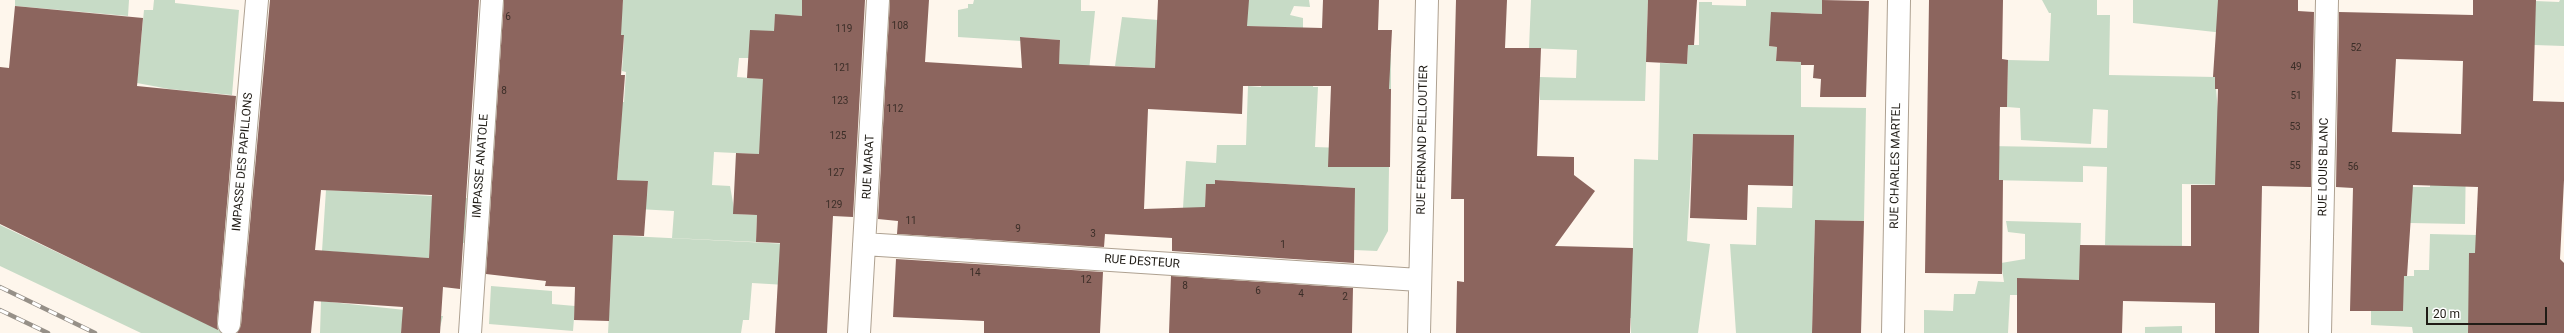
<!DOCTYPE html>
<style>
body{margin:0}
#map{position:relative;width:2564px;height:333px;overflow:hidden;background:#fef6ec;font-family:Roboto,sans-serif}
canvas{display:block}
.scale{position:absolute;left:2426px;top:307px;width:121px;height:18px;box-sizing:border-box;border:2px solid #201c16;border-top:0;padding-left:5px;font-size:12px;line-height:14px;white-space:nowrap;color:#201c16;-webkit-text-stroke:3px #fff;paint-order:stroke}
</style>
<div id="map">
<canvas width="2564" height="333"></canvas>
<div class="scale">20 m</div>
</div>
<script>
const context = document.querySelector('canvas').getContext('2d');
context.lineJoin = 'round';
function fill(path, color) { context.fillStyle = color; context.fill(path, 'evenodd'); }
const poly = rows => new Path2D(rows.map(r => 'M' + r).join(''));
function stroke(path, color, width, dash) { context.strokeStyle = color; context.lineWidth = width; context.lineCap = dash ? 'butt' : 'round'; context.setLineDash(dash || []); context.stroke(path); }
function drawText(font, color, halo, rows, align = 'center') {
  context.font = font + ' Roboto,sans-serif'; context.lineWidth = 3; context.setLineDash([]); context.textBaseline = 'middle'; context.strokeStyle = halo; context.fillStyle = color; for (const [text, x, y, turn = 0] of rows) {
    context.save(); context.translate(x, y); context.rotate((+turn || 0) * Math.PI / 180); context.textAlign = isNaN(turn) ? turn : align; if (halo) context.strokeText(text, 0, 0); context.fillText(text, 0, 0); context.restore();
  }
}
fill(poly([
 [15,0,129,0,128,16,15,6],
 [154,0,175,0,175,3,239,10,232,95,169,89,137,83,144,10,153,10],
 [623,0,802,0,802,16,775,15,774,43,769,58,739,58,737,77,763,79,799,156,714,152,712,185,730,186,735,214,757,215,756,242,672,238,674,211,620,208,639,194,647,195,648,182,617,180,620,142,618,141,620,102,624,102,626,72,622,71,624,36,619,35],
 [974,0,1081,0,1081,11,1095,11,1089,71,1058,78,1060,40,1021,37,1021,41,958,37,958,10,968,8,968,4,973,4],
 [1248,0,1309,0,1310,7,1294,6,1290,15,1303,18,1303,28,1246,26],
 [1531,0,1648,0,1645,101,1540,100,1539,77,1576,78,1577,50,1529,48],
 [1746,0,1822,0,1822,14,1801,13,1800,20,1769,46,1777,47,1776,61,1801,62,1801,107,1866,108,1864,221,1815,220,1812,333,1736,333,1730,244,1756,245,1757,207,1792,208,1794,135,1693,134,1687,241,1710,244,1698,333,1631,333,1631,318,1595,317,1633,248,1634,159,1658,160,1660,63,1687,64,1688,45,1699,45,1699,2,1712,2,1712,5,1746,6],
 [2042,0,2097,0,2097,15,2110,15,2109,75,2215,77,2218,112,2239,185,2182,184,2182,246,2105,245,2107,167,2083,166,2083,182,1989,180,1989,146,2107,148,2108,110,2093,109,2091,144,2021,140,2020,108,2007,107,2008,60,2049,61,2051,13,2049,13],
 [2133,0,2218,0,2233,34,2133,23],
 [2560,0,2564,0,2564,46,2534,45,2535,1,2559,2],
 [1122,17,1158,20,1155,68,1115,66],
 [1245,51,1391,54,1391,89,1336,88,1315,66,1313,87,1318,87,1315,147,1371,149,1389,167,1388,231,1377,251,1354,250,1355,188,1216,180,1215,184,1206,184,1205,207,1181,239,1186,161,1216,163,1217,145,1246,145,1248,86,1261,87,1262,65],
 [2431,154,2466,155,2465,224,2410,223,2411,187,2430,187],
 [326,190,467,198,464,243,430,241,429,258,322,251],
 [2006,221,2081,223,2080,261,2088,280,2061,280,2017,295,2010,295,2008,333,1924,333,1924,310,1953,311,1954,294,1975,294,1978,281,2004,282,2001,263,2025,259,2025,234,2008,232],
 [0,225,197,319,226,333,141,333,0,266],
 [2430,234,2476,235,2479,324,2468,325,2468,333,2413,333,2412,327,2371,325,2371,311,2404,276,2414,276,2414,270,2429,270],
 [609,235,788,244,786,285,752,283,749,320,743,320,741,333,608,333,611,278],
 [491,286,552,291,552,304,575,306,573,331,489,324],
 [321,301,405,310,407,315,443,316,440,327,402,325,401,333,320,333],
 [2182,326,2182,333,2145,333,2145,327]
]), '#c7dbc6');
fill(poly([
 [270,0,479,0,460,289,443,287,440,333,401,333,403,307,314,301,311,333,237,333,241,325],
 [321,190,432,195,429,258,315,250],
 [504,0,623,0,621,35,624,35,621,75,625,75,617,180,648,181,644,236,613,235,609,321,574,320,575,287,545,286,546,281,486,274],
 [802,0,865,0,853,217,833,216,827,333,775,333,780,243,756,242,757,215,733,214,736,153,759,154,763,79,747,78,750,30,774,31,775,14,802,16],
 [890,0,929,0,925,62,1022,68,1020,37,1060,40,1059,64,1155,68,1158,0,1249,0,1247,26,1322,28,1323,0,1379,0,1378,30,1392,30,1389,89,1391,89,1390,167,1328,167,1331,86,1243,86,1242,114,1148,109,1144,209,1205,207,1206,184,1215,184,1215,180,1355,188,1354,263,1172,251,1172,238,1105,234,1104,247,897,234,898,221,878,219],
 [1456,0,1507,0,1505,48,1541,48,1537,156,1574,157,1574,175,1595,191,1555,246,1633,248,1630,333,1456,333,1457,281,1464,282,1464,199,1451,199],
 [1648,0,1697,0,1694,45,1688,45,1687,64,1646,62],
 [1822,0,1869,1,1866,97,1820,97,1821,79,1813,78,1814,65,1801,65,1801,62,1776,61,1777,47,1769,46,1771,12,1822,14],
 [1929,0,2003,0,2002,59,2008,60,2007,107,2000,107,1999,180,2003,180,2002,274,1925,273],
 [2218,0,2298,0,2298,11,2314,12,2311,187,2262,186,2259,333,2215,333,2215,303,2123,301,2122,333,2017,333,2017,278,2079,280,2080,245,2191,246,2191,185,2215,185,2218,89,2215,89,2215,77,2213,77],
 [2473,0,2536,0,2533,101,2564,102,2564,180,2560,259,2564,263,2564,333,2468,333,2469,253,2475,253,2478,187,2413,185,2407,276,2404,276,2403,311,2350,311,2353,188,2336,187,2339,12,2473,15],
 [2396,59,2463,61,2461,134,2392,132],
 [15,6,143,18,137,86,236,96,217,323,218,330,0,224,0,67,9,68],
 [1693,134,1794,135,1793,186,1748,185,1747,220,1690,218],
 [1815,220,1864,221,1861,333,1812,333],
 [896,259,1103,272,1100,333,984,333,984,321,893,317],
 [1171,276,1353,288,1352,333,1169,333]
]), '#8c655e');
const street = poly([
 [864,244,1419,280],
 [229,324,257,0],
 [470,333,492,0],
 [859,333,878,0],
 [1419,333,1427,0],
 [1893,333,1899,0],
 [2320,333,2327,0]
]);
stroke(street, '#aea191', 24);
stroke(street, '#fff', 22);
const rail = poly([
 [0,287,95,333],
 [0,310,48,333]
]);
stroke(rail, '#969088', 4.5);
stroke(rail, '#fff', 3, [9]);
drawText('10px', '#3b2e28', null, [
 ["6",508,17],
 ["108",900,26],
 ["119",844,29],
 ["52",2356,48],
 ["49",2296,67],
 ["121",842,68],
 ["8",504,91],
 ["51",2296,96],
 ["123",840,101],
 ["112",895,109],
 ["53",2295,127],
 ["125",838,136],
 ["55",2295,166],
 ["56",2353,167],
 ["127",836,173],
 ["129",834,205],
 ["11",911,221],
 ["9",1018,229],
 ["3",1093,234],
 ["1",1283,245],
 ["14",975,273],
 ["12",1086,280],
 ["8",1185,286],
 ["6",1258,291],
 ["4",1301,294],
 ["2",1345,297]
]);
drawText('12px', '#201c16', '#fff', [
 ["RUE FERNAND PELLOUTIER",1423,140,-89],
 ["IMPASSE DES PAPILLONS",243,162,-85],
 ["IMPASSE ANATOLE",481,166,-86],
 ["RUE CHARLES MARTEL",1896,166,-89],
 ["RUE MARAT",869,167,-87],
 ["RUE LOUIS BLANC",2324,167,-89],
 ["RUE DESTEUR",1142,262,4]
]);
</script>
